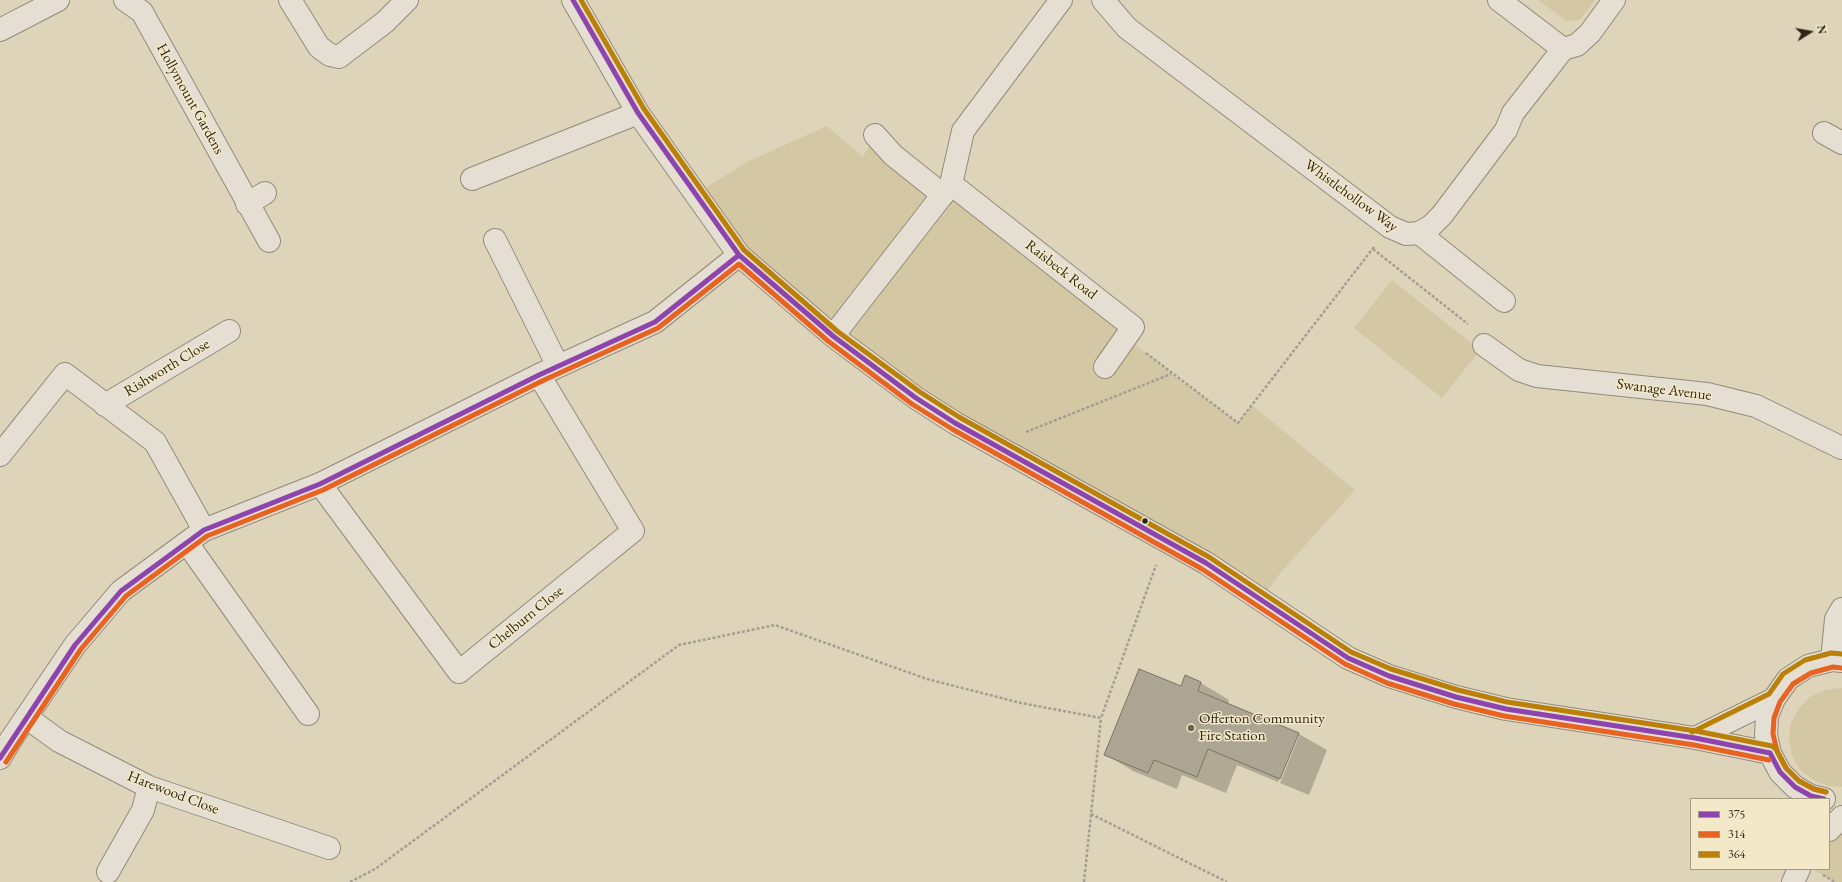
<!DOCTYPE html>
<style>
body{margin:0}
#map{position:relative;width:1842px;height:882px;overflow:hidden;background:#ddd4ba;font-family:"EB Garamond",serif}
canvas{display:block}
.legend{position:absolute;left:1690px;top:798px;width:140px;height:72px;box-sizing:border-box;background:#f3e8c8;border:1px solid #a59a82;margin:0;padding:5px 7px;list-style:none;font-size:12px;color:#302618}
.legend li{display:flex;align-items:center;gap:8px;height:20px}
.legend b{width:20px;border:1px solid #a59a82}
.north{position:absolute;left:1790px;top:12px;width:40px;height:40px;-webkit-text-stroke:3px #f3e8c8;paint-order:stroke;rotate:79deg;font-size:11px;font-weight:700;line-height:16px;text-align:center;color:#302618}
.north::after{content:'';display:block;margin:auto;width:14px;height:18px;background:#302618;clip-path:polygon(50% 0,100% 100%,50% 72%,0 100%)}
</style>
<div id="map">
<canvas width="1842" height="882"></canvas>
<ul class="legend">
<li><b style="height:5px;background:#8e44ad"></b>375</li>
<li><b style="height:5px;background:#e86222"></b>314</li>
<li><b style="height:5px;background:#bb8007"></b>364</li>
</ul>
<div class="north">N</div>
</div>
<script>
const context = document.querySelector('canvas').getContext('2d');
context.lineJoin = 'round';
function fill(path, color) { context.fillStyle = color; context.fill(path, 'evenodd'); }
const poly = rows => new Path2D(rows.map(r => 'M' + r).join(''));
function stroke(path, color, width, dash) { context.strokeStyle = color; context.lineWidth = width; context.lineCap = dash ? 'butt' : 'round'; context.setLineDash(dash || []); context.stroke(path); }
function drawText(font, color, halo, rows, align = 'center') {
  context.font = font + ' "EB Garamond",serif'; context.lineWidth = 3; context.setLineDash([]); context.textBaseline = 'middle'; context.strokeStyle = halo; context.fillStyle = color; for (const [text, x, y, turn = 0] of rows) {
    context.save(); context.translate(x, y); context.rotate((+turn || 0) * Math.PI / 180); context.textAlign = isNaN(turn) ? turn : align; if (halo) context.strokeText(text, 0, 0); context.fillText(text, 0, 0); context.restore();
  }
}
fill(poly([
 [1538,0,1595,0,1580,20,1567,21],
 [827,126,863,157,875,135,943,195,951,184,1133,327,1127,338,1172,374,1238,423,1252,405,1355,490,1281,572,1261,600,955,423,739,255,696,194,747,162],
 [1392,280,1480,350,1442,398,1354,328],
 [1842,688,1842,787,1828,786,1813,780,1800,770,1792,755,1789,739,1791,723,1799,708,1810,697,1825,690],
 [1842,817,1842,882,1835,882,1813,869,1829,869,1829,830]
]), '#d4c7a4');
fill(poly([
 [1186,677,1201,683,1229,700,1228,704,1299,734,1327,750,1309,795,1280,783,1299,736,1297,736,1278,782,1237,765,1226,793,1182,775,1177,789,1133,771,1105,754,1181,688]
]), '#0003');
const building = poly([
 [1139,669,1181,686,1185,675,1201,682,1198,691,1299,733,1280,779,1208,749,1197,777,1154,760,1148,773,1104,755,1139,669]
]);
fill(building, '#aca593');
stroke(building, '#797465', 1);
const minor = poly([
 [125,0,142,12,269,241],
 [290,0,319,47,330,55,339,57,385,22,407,0],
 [573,0,638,113,739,255,833,336,916,398,955,423,1206,563,1348,658,1389,676,1456,697,1506,709,1695,738,1770,753],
 [1103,0,1127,28,1390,227,1406,234,1419,233,1431,226,1442,215,1506,130,1513,113,1549,67,1563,49,1577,45,1590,33,1614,0],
 [1499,0,1563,49],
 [0,30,58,0],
 [1824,133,1842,143],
 [875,135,893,155,943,195],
 [472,179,638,113],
 [951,184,963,131,1061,0],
 [247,204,265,193],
 [1419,233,1504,301],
 [495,240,558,366],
 [833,336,951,184,1133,327,1105,367],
 [1484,345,1519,370,1537,376,1707,394,1756,406,1842,448],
 [105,405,229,331],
 [0,455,65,374,155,442,204,530],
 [320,484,459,672,633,531,539,375],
 [187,543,308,714],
 [1832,660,1836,619,1842,609],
 [26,717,59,741,149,787,329,848],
 [1695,738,1774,699],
 [0,758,10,741,75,645,121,591,204,530,320,484,539,375,655,322,739,255],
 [1824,799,1811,796,1795,787,1780,772,1770,753,1766,735,1767,716,1774,699,1788,679,1808,666,1832,660,1842,661],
 [1829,830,1842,817],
 [108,872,143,810,149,787],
 [1793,882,1799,869]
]);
stroke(minor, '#928b7b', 24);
stroke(poly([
 [1373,249,1468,324],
 [1146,353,1238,423,1374,247],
 [1026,432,1171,374],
 [1091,814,1227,882],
 [1823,875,1835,882],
 [350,882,375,869,679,645,775,625,927,679,1021,703,1101,718,1156,565],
 [1084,882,1101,718]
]), '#a49f94', 2.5, [3, 2]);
stroke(minor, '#e4dfd2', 22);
stroke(poly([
 [573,0,638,113,739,255,833,336,916,398,955,423,1206,563,1348,658,1389,676,1456,697,1506,709,1695,738,1770,753],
 [1770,753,1780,772,1795,787,1811,796,1824,799],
 [0,758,75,645,121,591,204,530,320,484,539,375,655,322,739,255]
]), '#8e44ad', 5);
stroke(poly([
 [6,762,81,649,126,596,207,536,323,490,542,381,658,328,739,264,828,341,912,404,952,429,1202,569,1345,664,1387,683,1454,704,1504,716,1694,745,1769,760],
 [1826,792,1814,789,1799,781,1786,768,1777,751,1773,734,1774,718,1780,702,1793,684,1811,673,1833,667,1841,668]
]), '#e86222', 5);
stroke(poly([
 [581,0,644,109,744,250,837,331,920,392,959,417,1209,557,1351,652,1391,669,1458,690,1507,702,1696,731,1772,746,1776,749,1786,768,1799,781,1814,789,1826,792],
 [1692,732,1769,694,1783,674,1805,660,1831,653,1842,654]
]), '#bb8007', 5);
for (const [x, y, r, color] of [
 [1145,521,3.5,"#302618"],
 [1191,728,4,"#6d6351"]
]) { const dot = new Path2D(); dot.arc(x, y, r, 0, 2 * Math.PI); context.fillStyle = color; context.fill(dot); stroke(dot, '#f3e8c8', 1.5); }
drawText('15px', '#302618', '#f3e8c8', [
 ["Hollymount Gardens",190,99,61],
 ["Whistlehollow Way",1351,196,36],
 ["Raisbeck Road",1061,270,38],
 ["Rishworth Close",167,368,-31],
 ["Swanage Avenue",1664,390,7],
 ["Chelburn Close",526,618,-39],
 ["Harewood Close",173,793,21]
]);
drawText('15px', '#302618', '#f3e8c8', [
 ["Offerton Community",1199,719],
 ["Fire Station",1199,736]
], 'left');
</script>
